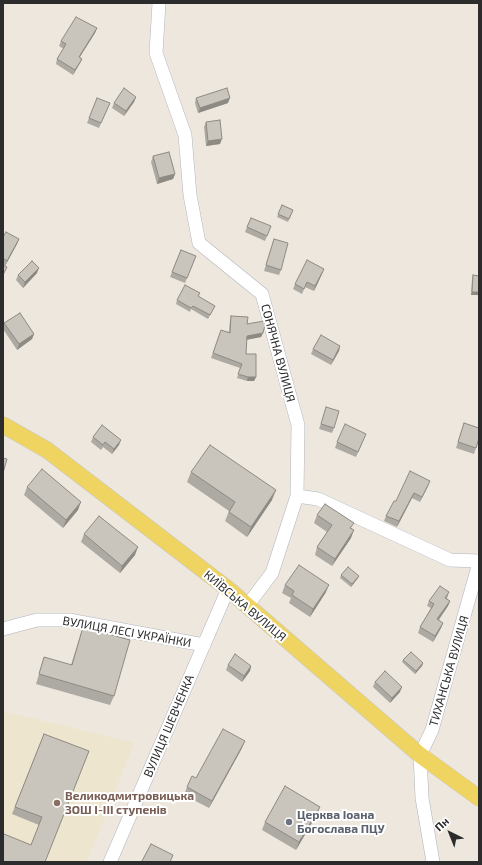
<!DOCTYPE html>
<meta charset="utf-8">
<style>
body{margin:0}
#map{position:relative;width:482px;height:865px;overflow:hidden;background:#ede7de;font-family:"Exo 2",sans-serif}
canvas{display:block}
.frame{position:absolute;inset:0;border:4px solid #2c2c2c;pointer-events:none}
.north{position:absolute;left:430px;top:813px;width:40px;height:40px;-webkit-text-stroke:3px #fff;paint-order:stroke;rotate:317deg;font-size:11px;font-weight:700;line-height:16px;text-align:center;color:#2c2c2c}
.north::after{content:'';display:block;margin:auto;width:14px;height:18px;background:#2c2c2c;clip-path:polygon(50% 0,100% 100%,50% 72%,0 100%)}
</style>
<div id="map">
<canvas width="482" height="865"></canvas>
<div class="frame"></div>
<div class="north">Пн</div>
</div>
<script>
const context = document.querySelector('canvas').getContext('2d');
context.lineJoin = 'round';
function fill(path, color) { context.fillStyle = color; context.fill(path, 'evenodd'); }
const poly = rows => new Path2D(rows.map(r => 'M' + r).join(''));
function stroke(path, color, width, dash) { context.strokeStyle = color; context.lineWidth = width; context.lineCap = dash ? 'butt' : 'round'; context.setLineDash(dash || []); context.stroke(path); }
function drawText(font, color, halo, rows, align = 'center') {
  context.font = font + ' "Exo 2",sans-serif'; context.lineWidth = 4; context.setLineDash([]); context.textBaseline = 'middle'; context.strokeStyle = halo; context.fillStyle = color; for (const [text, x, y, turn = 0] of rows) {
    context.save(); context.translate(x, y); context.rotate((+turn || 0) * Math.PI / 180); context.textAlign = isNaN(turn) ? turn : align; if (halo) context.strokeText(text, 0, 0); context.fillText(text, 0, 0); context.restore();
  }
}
fill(poly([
 [3,711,134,743,87,862,3,862]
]), '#eee5ce');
const minor = poly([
 [159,3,156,53,185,135,190,195,199,243,262,294,298,425,297,496,272,573,247,606],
 [297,496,318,499,450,560,479,561],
 [3,629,37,620,69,620,204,645],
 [110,862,228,589],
 [433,862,422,798,420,755,432,730,479,563]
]);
const major = poly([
 [3,425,47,450,228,589,420,755,479,798]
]);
stroke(minor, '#b2b4bf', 14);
stroke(major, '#c8c8c8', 17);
stroke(minor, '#fff', 13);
stroke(major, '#efd462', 16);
fill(poly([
 [97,28,95,33,80,57,82,59,80,63,73,75,56,64,57,59,64,49,59,46,61,41],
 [136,97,134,102,124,116,112,108,114,103],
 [196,98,228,103,198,113,195,103],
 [110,103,99,128,87,123,89,118],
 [206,122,220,144,206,146,204,127],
 [153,156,175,174,173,179,157,184,151,162],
 [282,205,293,210,288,222,277,217],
 [271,226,265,241,245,232,247,227],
 [3,237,19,239,17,244,5,266,3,265],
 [274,239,281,270,279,275,264,271],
 [181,250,196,256,185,283,170,277],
 [324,269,322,274,314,291,305,287,302,294,293,289,295,284],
 [37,273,23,288,16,280,18,275],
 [473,275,479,276,479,295,471,295,472,278],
 [200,293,198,297,215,306,208,319,191,309,190,312,176,304,177,300],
 [231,316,263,333,261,337,246,340,246,354,256,377,254,381,247,381,237,378,240,368,211,358,221,330,229,332,230,320],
 [4,323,34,334,32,339,17,350,3,329,3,326],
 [340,346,339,351,331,365,311,354,313,349],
 [325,412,334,428,332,433,319,429],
 [464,423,479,438,474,454,456,448],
 [93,437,119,445,112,454,103,447,101,450,91,442],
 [364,439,356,457,335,448,337,442],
 [191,472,272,500,247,537,225,521,229,511,187,482],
 [428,486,420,502,412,498,397,527,384,521,386,516,396,501],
 [27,487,78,510,63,528,24,495],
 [317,515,352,528,351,538,332,566,315,555,317,547,327,532,314,523],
 [84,534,135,555,120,573,81,542],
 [341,575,358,578,351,587,340,578],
 [285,585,326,592,310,617,289,603,291,598,282,593],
 [449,592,447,599,450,601,448,606,439,620,443,623,441,628,433,642,418,633,420,627,431,608,427,606,429,601],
 [83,627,114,696,110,705,36,684,44,657,71,665],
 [403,660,423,663,422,666,415,674,402,662],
 [228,665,251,666,250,671,242,682,226,670],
 [375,682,400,692,390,703,373,687],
 [44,734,45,862,31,845,39,825,12,814],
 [242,748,209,808,184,795,187,787,196,778],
 [317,814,296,850,262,830,265,822]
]), '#ada9a3');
fill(poly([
 [97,28,95,33,77,61,79,57],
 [82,59,80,63,73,75,75,70],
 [136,97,134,102,124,116,126,111],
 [230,98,228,103,198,113,200,108],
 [222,139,220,144,206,146,208,141],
 [175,174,173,179,157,184,159,178],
 [19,239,17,244,5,266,7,261],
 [39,268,37,273,23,288,25,282],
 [324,269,322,274,314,291,315,286],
 [472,292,479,292,479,295,471,295],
 [263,333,261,337,245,340,247,336],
 [34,334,32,339,17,350,19,344],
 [340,346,339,351,331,365,333,360],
 [248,377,256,377,254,381,247,381],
 [121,440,119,445,112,454,114,449],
 [430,481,428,486,420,502,422,497],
 [276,490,272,500,247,537,251,527],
 [414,493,412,498,397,527,399,521],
 [81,502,78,510,63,528,66,520],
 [354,530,351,538,332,566,335,559],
 [138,547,135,555,120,573,122,566],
 [359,576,358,578,351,587,352,584],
 [329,585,326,592,310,617,313,609],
 [450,601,448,606,435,624,437,619],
 [443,623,441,628,433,642,435,636],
 [423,663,422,666,415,674,416,671],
 [251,666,250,671,242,682,244,676],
 [402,687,400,692,390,703,392,698],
 [245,741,242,748,209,808,212,801],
 [320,807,317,814,296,850,299,842]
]), '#8d8a84');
const building = poly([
 [76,17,97,28,79,57,82,59,75,70,57,59,66,44,61,41,76,17],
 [124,88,136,97,126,111,114,103,124,88],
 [227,88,230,98,200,108,196,98,227,88],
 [97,98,110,103,101,123,89,118,97,98],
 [220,120,222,139,208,141,206,122,220,120],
 [169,152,175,174,159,178,153,156,169,152],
 [282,205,293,210,289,219,278,214,282,205],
 [251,218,271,226,267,236,247,227,251,218],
 [6,232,19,239,7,261,3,258,3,237,6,232],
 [274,239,288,243,281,270,266,265,274,239],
 [181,250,196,256,187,278,172,272,181,250],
 [307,260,324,269,315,286,307,282,304,289,295,284,307,260],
 [32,261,39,268,25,282,18,275,32,261],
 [3,265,7,267,3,275,3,265],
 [473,275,479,276,479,292,472,292,473,275],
 [185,285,200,293,198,296,215,306,210,315,193,306,191,308,177,300,185,285],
 [20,313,34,334,19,344,4,323,20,313],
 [231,316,248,317,247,324,264,321,265,325,263,333,247,336,246,354,256,354,256,377,248,377,238,374,242,364,213,353,221,330,230,333,231,316],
 [321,335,340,346,333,360,313,349,321,335],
 [326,407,339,411,334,428,321,424,326,407],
 [464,423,479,428,479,438,476,448,458,442,464,423],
 [345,424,366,434,358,452,337,442,345,424],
 [102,425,121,440,114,449,105,442,103,445,93,437,102,425],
 [210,445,276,490,251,527,229,512,235,502,191,472,210,445],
 [3,458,7,459,3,473,3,458],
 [42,469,81,502,66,520,27,487,42,469],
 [410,471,430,481,422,497,414,493,399,521,386,516,394,501,396,501,410,471],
 [325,504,354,523,350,528,354,530,335,559,317,547,332,525,317,515,325,504],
 [99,516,138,547,122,566,84,534,99,516],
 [299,565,329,585,313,609,292,595,294,591,285,585,299,565],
 [348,567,359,576,352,584,341,575,348,567],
 [440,586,449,592,445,598,450,601,437,619,443,623,435,636,420,627,434,604,429,601,440,586],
 [83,627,130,640,114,696,39,674,44,657,72,665,83,627],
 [411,652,423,663,416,671,403,660,411,652],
 [235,654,251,666,244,676,228,665,235,654],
 [385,671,402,687,392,698,375,682,385,671],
 [223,729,245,741,212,801,187,787,192,776,196,778,223,729],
 [44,734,89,751,45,862,3,862,3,836,4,834,31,845,42,817,15,807,44,734],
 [285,786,320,807,299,842,265,822,285,786],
 [151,844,173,855,170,862,145,862,142,861,151,844]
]);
fill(building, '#c9c5bd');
stroke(building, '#8d8a84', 1);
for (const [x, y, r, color] of [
 [57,803,4,"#8d6e63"],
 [289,822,4,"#6b7280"]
]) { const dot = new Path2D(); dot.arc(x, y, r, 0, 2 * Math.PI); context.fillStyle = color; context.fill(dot); stroke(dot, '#fff', 1.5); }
drawText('12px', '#2c2c2c', '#fff', [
 ["СОНЯЧНА ВУЛИЦЯ",278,353,75],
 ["КИЇВСЬКА ВУЛИЦЯ",245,606,40],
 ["ВУЛИЦЯ ЛЕСІ УКРАЇНКИ",127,632,10],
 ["ТИХАНСЬКА ВУЛИЦЯ",449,671,-74],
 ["ВУЛИЦЯ ШЕВЧЕНКА",169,726,-67]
]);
drawText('bold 12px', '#785e54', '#fff', [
 ["Великодмитровицька",65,796],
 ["ЗОШ І-ІІІ ступенів",65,810]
], 'left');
drawText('bold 12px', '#5b616d', '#fff', [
 ["Церква Іоана",297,815],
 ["Богослава ПЦУ",297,829]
], 'left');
</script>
